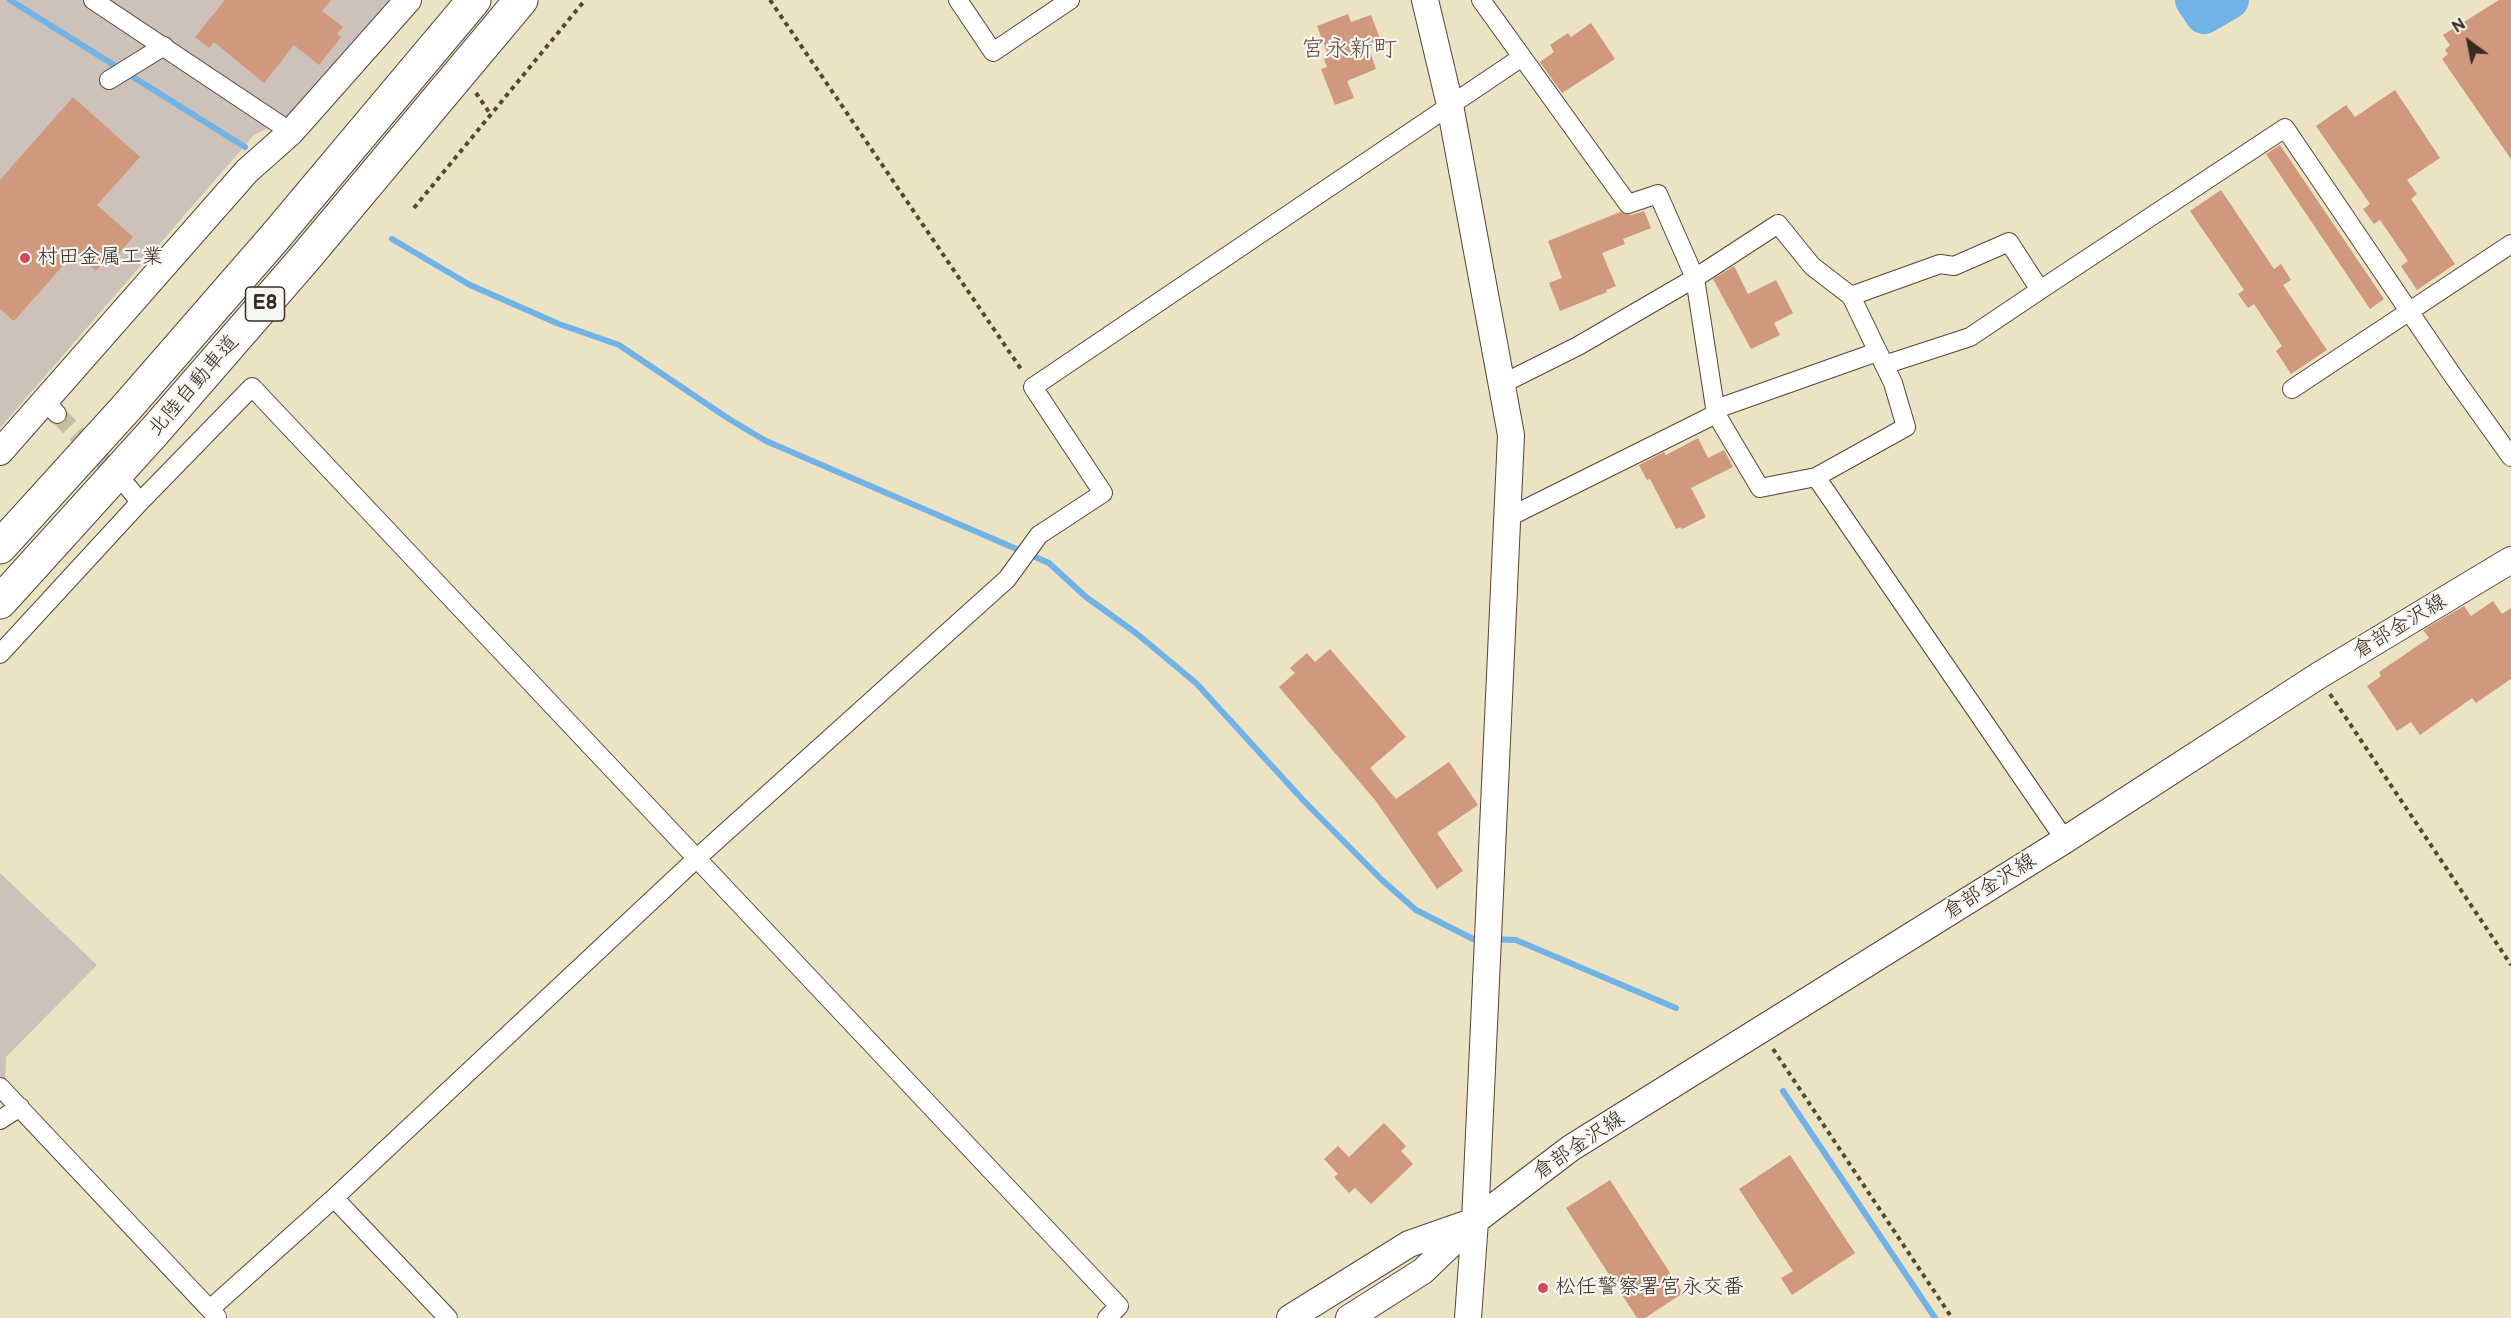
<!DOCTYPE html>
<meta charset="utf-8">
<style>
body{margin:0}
#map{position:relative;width:2511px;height:1318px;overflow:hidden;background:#ece2c4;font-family:"Balsamiq Sans",sans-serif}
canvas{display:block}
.north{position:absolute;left:2439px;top:12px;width:60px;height:60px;-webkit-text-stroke:4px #f6f6f2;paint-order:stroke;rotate:328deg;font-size:16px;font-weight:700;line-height:24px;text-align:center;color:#3b2a1e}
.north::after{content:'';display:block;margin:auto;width:21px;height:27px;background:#3b2a1e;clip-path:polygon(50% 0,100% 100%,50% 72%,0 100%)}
</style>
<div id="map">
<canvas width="2511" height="1318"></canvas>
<div class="north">N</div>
</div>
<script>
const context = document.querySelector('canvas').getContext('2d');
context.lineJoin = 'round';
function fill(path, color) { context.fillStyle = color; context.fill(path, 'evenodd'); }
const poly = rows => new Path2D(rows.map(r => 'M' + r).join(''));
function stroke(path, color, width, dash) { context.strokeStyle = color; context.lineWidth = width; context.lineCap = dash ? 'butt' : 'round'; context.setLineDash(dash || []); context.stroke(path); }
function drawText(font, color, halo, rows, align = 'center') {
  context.font = font + ' "Balsamiq Sans","Klee One",sans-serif'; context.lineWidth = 4.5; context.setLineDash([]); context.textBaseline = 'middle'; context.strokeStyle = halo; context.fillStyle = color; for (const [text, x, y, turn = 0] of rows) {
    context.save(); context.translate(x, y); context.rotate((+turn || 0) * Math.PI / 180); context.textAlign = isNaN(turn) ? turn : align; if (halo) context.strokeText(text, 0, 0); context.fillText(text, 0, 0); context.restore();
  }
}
fill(poly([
 [0,0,392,0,297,113,254,135,0,428],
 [0,873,97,965,6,1057,5,1100,0,1103]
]), '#cec1ba');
stroke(poly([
 [10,0,245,147],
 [392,239,470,285,559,324,619,345,729,419,766,441,1049,563,1086,597,1136,633,1196,683,1303,800,1382,880,1416,910,1473,939,1482,939],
 [1492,939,1516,940,1676,1008],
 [1783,1091,1935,1318]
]), '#71b3e6', 6);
stroke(poly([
 [2194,0,2204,15,2230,0]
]), '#71b3e6', 38);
fill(poly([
 [225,0,331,0,322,11,343,27,337,34,341,37,319,65,294,45,264,83,214,42,209,48,195,37],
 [2499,0,2511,0,2511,159,2442,59,2448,54,2445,50,2450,45,2443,35],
 [1348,14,1351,22,1371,15,1382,44,1369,49,1376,69,1347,81,1354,98,1335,105,1321,69,1327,67,1324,59,1329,57,1317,26],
 [1591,23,1615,59,1562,93,1540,62,1554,52,1550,45,1568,33,1571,37],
 [2395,90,2440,158,2407,180,2417,194,2411,199,2455,264,2417,290,2401,266,2408,261,2380,220,2374,224,2363,209,2370,204,2316,126,2346,105,2355,117],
 [73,97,140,157,97,205,133,237,116,257,112,253,96,271,75,252,14,321,0,309,0,180],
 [2280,145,2384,299,2370,309,2266,154],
 [2221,190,2274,269,2281,264,2291,280,2283,285,2327,350,2291,374,2276,351,2282,346,2254,304,2248,308,2238,294,2244,290,2190,211],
 [1644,211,1651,228,1623,239,1625,244,1602,253,1616,286,1606,290,1607,292,1560,311,1549,283,1562,278,1548,241,1620,212,1631,215],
 [1734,266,1748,294,1776,280,1793,313,1774,323,1780,335,1751,349,1713,279],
 [1698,438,1708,458,1724,450,1733,467,1691,488,1706,517,1682,529,1681,527,1676,529,1650,479,1647,480,1639,465,1664,452,1666,455],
 [2493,601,2502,614,2511,608,2511,679,2476,703,2472,698,2420,735,2411,722,2397,731,2367,686,2381,676,2379,672,2429,638,2423,630,2464,606,2471,616],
 [1330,649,1406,737,1370,768,1396,799,1449,762,1478,805,1437,833,1463,871,1437,889,1375,800,1279,687,1295,673,1290,668,1307,653,1315,662],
 [1384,1123,1406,1146,1401,1151,1413,1164,1371,1204,1355,1188,1349,1193,1334,1177,1338,1174,1324,1159,1338,1146,1349,1157],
 [1790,1155,1855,1253,1792,1295,1781,1278,1793,1271,1739,1189],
 [1610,1180,1683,1293,1645,1318,1637,1318,1566,1208]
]), '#d0987d');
stroke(poly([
 [57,414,121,479]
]), '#c9bda3', 18, [18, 9]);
const street = poly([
 [93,0,291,132],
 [958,0,993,52,1070,0],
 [1481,0,1628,204,1658,194,1695,278,1716,414,1760,488,1816,477,2065,840],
 [109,80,164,46],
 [2040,290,2285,128,2453,376,2511,457],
 [1851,296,1940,264,1954,266,2009,242,2040,290,1970,337,1884,365],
 [1502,384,1578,346,1695,278,1778,224,1812,266,1851,296,1893,383,1906,427,1816,477],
 [2292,389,2511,244],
 [46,402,57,414],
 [1716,409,1877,352],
 [128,487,140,502],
 [1507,518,1716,414],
 [0,654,140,502,252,387,1119,1306,1107,1318],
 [0,1087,217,1317],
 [0,1120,20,1107],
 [334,1198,448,1318],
 [210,1309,334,1198,697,858,1007,579,1039,535,1103,493,1033,387,1522,57]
]);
const secondary = poly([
 [1425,0,1450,105,1511,435,1475,1221,1468,1318],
 [0,452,247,171,291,132,408,0],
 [1290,1318,1409,1244,1466,1224],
 [1349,1318,1423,1271,1475,1221,1571,1148,2065,840,2318,676,2511,560]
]);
const highway = poly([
 [0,547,127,407,275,237,474,0],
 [0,602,154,432,305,258,521,0]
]);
stroke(street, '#564637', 20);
stroke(secondary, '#564637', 28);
stroke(highway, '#564637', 35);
stroke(poly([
 [770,0,1023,372],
 [476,93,491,115],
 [414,208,585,0],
 [2330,694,2511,965],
 [1773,1049,1952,1318]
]), '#564637', 4, [4.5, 4.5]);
stroke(street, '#fff', 18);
stroke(secondary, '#fff', 26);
stroke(highway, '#fff', 33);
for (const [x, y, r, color] of [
 [25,258,6,"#d1495b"],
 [1543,1288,6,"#d1495b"]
]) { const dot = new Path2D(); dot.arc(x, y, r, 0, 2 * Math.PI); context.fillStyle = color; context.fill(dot); stroke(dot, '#f6f6f2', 2); }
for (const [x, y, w] of [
 [265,304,39]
]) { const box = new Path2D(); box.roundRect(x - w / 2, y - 17, w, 34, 4.5); context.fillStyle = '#f6f6f2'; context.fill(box); stroke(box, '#3b2a1e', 1.5); }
drawText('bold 20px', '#3b2a1e', null, [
 ["E8",265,304]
]);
drawText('21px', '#3b2a1e', '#f6f6f2', [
 ["村田金属工業",37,258],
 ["松任警察署宮永交番",1555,1288]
], 'left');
drawText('21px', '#3b2a1e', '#f6f6f2', [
 ["北陸自動車道",194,386,-49],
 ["倉部金沢線",2400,627,-31],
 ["倉部金沢線",1990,887,-32],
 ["倉部金沢線",1579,1146,-34]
]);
drawText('24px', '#6f503f', '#f6f6f2', [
 ["宮永新町",1349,50]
]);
</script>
